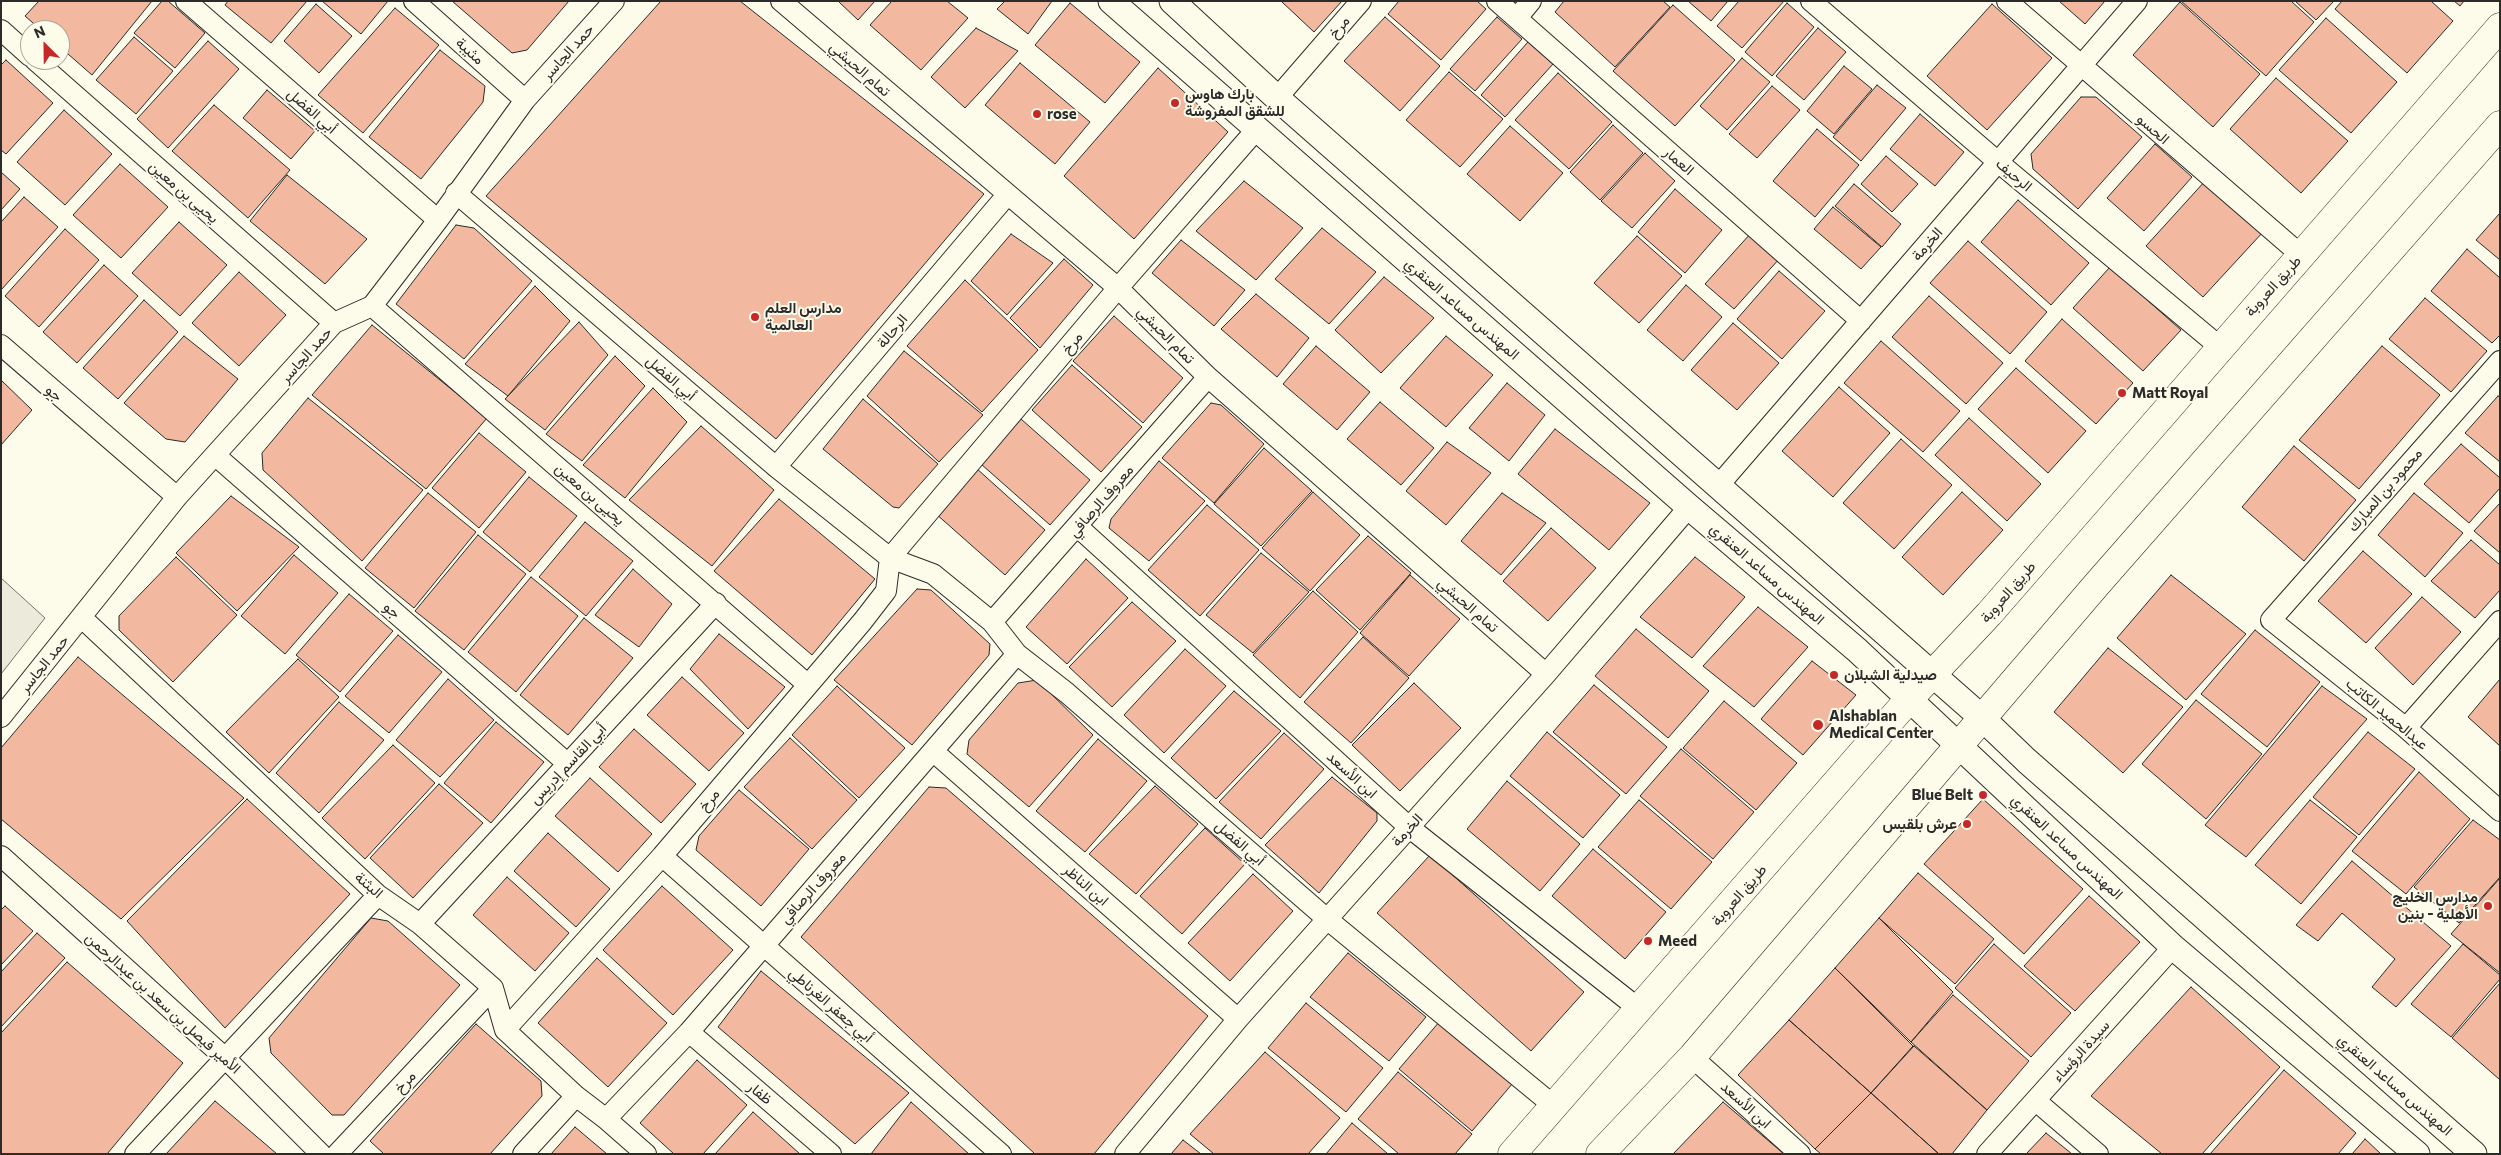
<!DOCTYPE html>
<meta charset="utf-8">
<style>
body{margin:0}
#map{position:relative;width:2501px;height:1155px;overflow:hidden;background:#fdfbea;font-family:Commissioner,sans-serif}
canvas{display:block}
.frame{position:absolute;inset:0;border:2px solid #2b2b2b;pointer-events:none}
.north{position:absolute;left:20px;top:20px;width:50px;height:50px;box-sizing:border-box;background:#fdfbea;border:1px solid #a9a89e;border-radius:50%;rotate:337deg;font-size:14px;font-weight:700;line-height:20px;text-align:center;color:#2b2b2b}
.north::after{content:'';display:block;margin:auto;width:18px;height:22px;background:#c62828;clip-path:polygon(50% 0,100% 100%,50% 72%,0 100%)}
</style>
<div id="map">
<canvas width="2501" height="1155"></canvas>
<div class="frame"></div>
<div class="north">N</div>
</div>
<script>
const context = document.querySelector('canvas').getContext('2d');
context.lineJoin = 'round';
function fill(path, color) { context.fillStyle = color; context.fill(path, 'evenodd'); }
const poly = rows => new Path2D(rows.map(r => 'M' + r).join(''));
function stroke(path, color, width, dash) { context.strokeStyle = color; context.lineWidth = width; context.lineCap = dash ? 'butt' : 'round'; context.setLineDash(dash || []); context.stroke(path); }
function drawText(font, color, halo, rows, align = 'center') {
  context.font = font + ' Commissioner,Vazirmatn,sans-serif'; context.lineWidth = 4; context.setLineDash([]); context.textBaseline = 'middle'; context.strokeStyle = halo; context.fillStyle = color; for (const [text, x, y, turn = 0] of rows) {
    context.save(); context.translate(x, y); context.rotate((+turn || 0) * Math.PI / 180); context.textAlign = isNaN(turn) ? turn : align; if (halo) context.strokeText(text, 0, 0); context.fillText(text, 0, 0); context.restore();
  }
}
const green = poly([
 [1,578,45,618,1,674,1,578]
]);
fill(green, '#ecebdb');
stroke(green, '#74746e', 1);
const building = poly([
 [39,1,152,1,92,75,60,47,60,30,41,30,25,16,39,1],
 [162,1,168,1,205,33,175,68,134,33,162,1],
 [228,1,307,1,271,43,225,5,228,1],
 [322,1,388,1,361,34,322,1],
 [452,1,569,1,527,50,512,53,452,1],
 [661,1,740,1,984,194,776,439,486,196,661,1],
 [838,1,875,1,858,20,838,1],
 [892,1,947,1,968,18,921,70,870,25,892,1],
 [1005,1,1052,1,1028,34,997,9,1005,1],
 [1281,1,1342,1,1314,32,1281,1],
 [1399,1,1477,1,1486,9,1441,60,1388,14,1399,1],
 [1564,1,1663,1,1670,7,1615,67,1555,12,1564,1],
 [1688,1,1728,1,1711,21,1688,1],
 [1739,1,1784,1,1742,48,1717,26,1739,1],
 [2059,1,2105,1,2085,24,2059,1],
 [2181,1,2291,1,2314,22,2266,76,2181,1],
 [2295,1,2334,1,2316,20,2295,1],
 [2342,1,2431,1,2453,21,2407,73,2335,9,2342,1],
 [2454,1,2464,1,2460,6,2454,1],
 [2180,2,2260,74,2213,127,2133,55,2180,2],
 [1070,3,1140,62,1105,103,1035,45,1070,3],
 [1787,3,1814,27,1772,76,1745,52,1787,3],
 [316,4,352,36,319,73,284,41,316,4],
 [1992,4,2052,58,1987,130,1927,76,1992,4],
 [1673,5,1735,60,1675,126,1613,71,1673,5],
 [395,8,439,45,363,133,318,95,395,8],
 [1385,17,1440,66,1400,111,1344,61,1385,17],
 [1497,17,1522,39,1475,91,1450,69,1497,17],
 [2326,18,2397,82,2351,133,2279,70,2326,18],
 [976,28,1018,51,965,108,931,77,976,28],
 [1818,28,1846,52,1804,100,1776,76,1818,28],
 [134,37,173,71,136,114,96,80,134,37],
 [208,41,239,69,168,148,137,119,208,41],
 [1528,42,1553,64,1505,117,1481,95,1528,42],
 [440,50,485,86,483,102,421,179,369,137,440,50],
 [1742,58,1770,82,1727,130,1700,106,1742,58],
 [6,60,53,103,6,154,1,150,1,65,6,60],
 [1020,63,1090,122,1055,164,985,105,1020,63],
 [1844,66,1872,89,1834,134,1807,111,1844,66],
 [1158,68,1228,132,1134,239,1064,176,1158,68],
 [1449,72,1503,119,1460,167,1406,120,1449,72],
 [1558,73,1612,122,1569,169,1515,120,1558,73],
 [2276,78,2348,141,2301,193,2230,129,2276,78],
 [1877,85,1906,108,1861,161,1833,137,1877,85],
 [1772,86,1800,110,1757,158,1729,134,1772,86],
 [267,90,315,131,291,159,243,118,267,90],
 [2081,97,2096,97,2142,137,2078,209,2033,169,2031,154,2081,97],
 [214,105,290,170,248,218,172,151,214,105],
 [64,110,112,154,65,205,17,162,64,110],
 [1920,114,1964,152,1935,186,1890,149,1920,114],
 [1613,125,1643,153,1600,200,1570,172,1613,125],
 [1510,126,1563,173,1520,221,1467,174,1510,126],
 [1817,129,1859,165,1815,217,1773,181,1817,129],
 [2155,144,2192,177,2144,231,2107,198,2155,144],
 [1645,153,1675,181,1632,228,1601,201,1645,153],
 [1886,156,1918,184,1892,212,1861,184,1886,156],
 [120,164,168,207,121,258,73,215,120,164],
 [1,172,20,189,1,210,1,172],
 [287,175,367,239,325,284,250,221,287,175],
 [2206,180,2263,232,2203,297,2146,246,2206,180],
 [1244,181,1303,228,1256,280,1196,231,1244,181],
 [1854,184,1901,224,1882,247,1835,206,1854,184],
 [1675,189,1722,230,1685,273,1638,232,1675,189],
 [24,197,58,227,1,290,1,222,24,197],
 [2018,200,2089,263,2051,305,1981,242,2018,200],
 [1833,207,1881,247,1861,269,1814,229,1833,207],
 [2500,213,2500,260,2476,240,2500,213],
 [179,222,227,265,180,316,132,273,179,222],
 [456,225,474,228,532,281,464,359,396,304,456,225],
 [1322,228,1376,272,1329,324,1275,279,1322,228],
 [65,229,99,260,39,327,5,296,65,229],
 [1751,233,1780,258,1734,309,1705,284,1751,233],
 [1011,234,1053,263,1007,315,971,281,1011,234],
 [1637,236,1682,276,1639,323,1594,283,1637,236],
 [1181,240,1245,290,1214,326,1152,273,1181,240],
 [1968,241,2047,312,2010,354,1930,283,1968,241],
 [2467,249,2500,278,2500,335,2492,343,2431,291,2467,249],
 [1064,259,1093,285,1040,348,1010,318,1064,259],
 [104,265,138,296,77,363,43,332,104,265],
 [2110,267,2181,330,2143,371,2073,308,2110,267],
 [1779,271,1825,311,1782,359,1737,319,1779,271],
 [239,272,286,315,239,366,192,323,239,272],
 [1384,277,1434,318,1381,373,1335,330,1384,277],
 [965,280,1038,350,982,412,907,346,965,280],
 [1686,285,1722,317,1683,361,1647,330,1686,285],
 [535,286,570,321,508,396,465,364,535,286],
 [1256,294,1309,338,1277,377,1221,329,1256,294],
 [1929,296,2003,363,1966,404,1892,337,1929,296],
 [2425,298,2487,351,2451,392,2389,339,2425,298],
 [144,300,178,332,118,399,83,368,144,300],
 [1114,316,1183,378,1143,423,1073,361,1114,316],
 [2062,319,2133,383,2096,424,2025,361,2062,319],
 [579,322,608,355,545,430,505,399,579,322],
 [1733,323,1779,363,1737,410,1691,370,1733,323],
 [372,325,487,418,426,489,312,395,372,325],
 [184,336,238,379,185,442,166,439,124,403,184,336],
 [1446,336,1493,375,1446,427,1400,388,1446,336],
 [1881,341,1960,411,1923,452,1844,383,1881,341],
 [1316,346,1370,392,1337,430,1283,384,1316,346],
 [2382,346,2440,395,2359,489,2299,440,2382,346],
 [904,351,983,415,939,462,867,396,904,351],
 [615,356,645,386,582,461,546,434,615,356],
 [1072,365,1142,427,1101,472,1032,410,1072,365],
 [2016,368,2086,431,2048,473,1978,409,2016,368],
 [1,380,32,410,1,445,1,380],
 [1507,383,1545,415,1509,461,1469,428,1507,383],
 [1839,387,1890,433,1833,497,1782,451,1839,387],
 [653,388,687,422,625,498,583,465,653,388],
 [2498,396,2500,397,2500,462,2465,433,2498,396],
 [308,398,423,490,362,561,263,470,262,453,308,398],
 [863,399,938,464,899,508,893,507,823,449,863,399],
 [1380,402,1434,448,1401,485,1347,439,1380,402],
 [1211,403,1221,405,1264,444,1214,503,1162,458,1211,403],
 [1969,418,2041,484,2007,521,1935,455,1969,418],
 [1021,419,1090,480,1050,525,981,464,1021,419],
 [701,426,774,490,712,566,629,500,701,426],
 [1555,429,1650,503,1609,550,1518,474,1555,429],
 [479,433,526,472,479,528,432,488,479,433],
 [1901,439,1952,485,1894,549,1843,503,1901,439],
 [1447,442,1491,473,1446,525,1406,491,1447,442],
 [2461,444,2500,478,2500,488,2469,523,2424,484,2461,444],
 [2294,446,2356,500,2304,561,2242,507,2294,446],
 [1264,448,1312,491,1261,546,1214,504,1264,448],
 [1159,461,1205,501,1149,561,1109,528,1111,519,1159,461],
 [976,468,1045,530,1005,575,935,513,976,468],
 [529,477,577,516,530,572,483,532,529,477],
 [1313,492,1360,535,1310,591,1262,548,1313,492],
 [1962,492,2003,530,1943,595,1902,557,1962,492],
 [428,493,476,532,414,608,365,568,428,493],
 [1502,493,1546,523,1501,575,1461,541,1502,493],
 [2414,493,2463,533,2425,577,2378,535,2414,493],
 [231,496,299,547,237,611,176,553,231,496],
 [779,499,875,579,812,655,714,571,779,499],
 [2500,503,2500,553,2474,531,2500,503],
 [1207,505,1259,550,1200,616,1148,570,1207,505],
 [585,522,633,561,586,616,539,577,585,522],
 [1551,528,1596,568,1548,621,1503,581,1551,528],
 [478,535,526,574,464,650,415,611,478,535],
 [1368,536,1411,573,1360,630,1316,590,1368,536],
 [2471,540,2500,565,2500,590,2475,618,2431,581,2471,540],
 [2363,551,2412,594,2366,643,2318,601,2363,551],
 [1261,553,1309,592,1253,653,1206,615,1261,553],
 [294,555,338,593,285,654,241,616,294,555],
 [176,557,237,615,173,682,119,630,119,616,176,557],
 [1695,557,1745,597,1692,658,1640,617,1695,557],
 [1086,559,1128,598,1067,664,1026,627,1086,559],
 [633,569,672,604,639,647,595,615,633,569],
 [1410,575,1460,619,1409,676,1360,633,1410,575],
 [2171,575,2246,634,2186,700,2117,638,2171,575],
 [531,577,578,616,516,692,468,652,531,577],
 [917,589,931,590,990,644,989,655,912,745,834,680,917,589],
 [1313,591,1358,632,1300,698,1253,655,1313,591],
 [349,594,393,631,340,692,296,655,349,594],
 [2422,597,2461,632,2413,685,2375,648,2422,597],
 [1132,602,1176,641,1112,707,1069,667,1132,602],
 [1758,607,1808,647,1754,707,1703,666,1758,607],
 [584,618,633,658,568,735,520,695,584,618],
 [1636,629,1709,691,1668,738,1595,676,1636,629],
 [2255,630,2320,682,2267,747,2201,694,2255,630],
 [719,634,785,687,748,729,690,669,719,634],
 [398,635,442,672,389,733,345,696,398,635],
 [1363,637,1409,678,1351,743,1304,702,1363,637],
 [2108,648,2183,707,2123,773,2054,712,2108,648],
 [1185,649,1226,686,1164,753,1124,715,1185,649],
 [78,657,244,798,121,919,1,819,1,748,78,657],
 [298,659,339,697,269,773,226,732,298,659],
 [1812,661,1856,695,1803,755,1761,719,1812,661],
 [682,677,744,733,709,771,647,715,682,677],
 [448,679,494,720,440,777,396,740,448,679],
 [2500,679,2500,746,2468,717,2500,679],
 [1037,680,1093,735,1029,807,967,754,969,740,1018,683,1037,680],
 [1414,683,1461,728,1400,791,1352,745,1414,683],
 [1594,685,1667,747,1626,794,1553,732,1594,685],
 [837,686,905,748,859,798,792,735,837,686],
 [2322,686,2367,719,2246,857,2205,825,2322,686],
 [1234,691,1281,731,1216,799,1171,758,1234,691],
 [2196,700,2262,754,2206,819,2142,764,2196,700],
 [1724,701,1797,763,1756,810,1683,748,1724,701],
 [339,702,384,740,319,813,276,773,339,702],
 [496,722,544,762,491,823,444,783,496,722],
 [634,729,696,784,661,823,599,767,634,729],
 [1547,732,1620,795,1583,838,1510,776,1547,732],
 [2368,732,2415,769,2359,835,2313,797,2368,732],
 [1284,733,1324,769,1261,839,1219,802,1284,733],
 [790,738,857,800,812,849,744,787,790,738],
 [1098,739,1147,781,1085,852,1036,811,1098,739],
 [393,745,435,783,365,859,322,818,393,745],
 [1681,749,1754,812,1713,859,1640,796,1681,749],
 [2419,772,2470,819,2406,894,2352,851,2419,772],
 [1332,777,1377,813,1377,821,1319,893,1265,845,1332,777],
 [590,778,652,834,618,872,555,816,590,778],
 [1507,781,1580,844,1540,891,1467,829,1507,781],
 [439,784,483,823,413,898,370,858,439,784],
 [1155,786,1198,824,1136,894,1089,854,1155,786],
 [929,787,946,788,1208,1016,1094,1154,1035,1154,801,937,929,787],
 [739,790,809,849,761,906,696,850,699,836,739,790],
 [247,799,350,894,225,1028,127,921,247,799],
 [1983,799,2083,889,2024,954,1924,864,1983,799],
 [1639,800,1712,862,1671,909,1598,847,1639,800],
 [2310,800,2357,837,2301,904,2255,865,2310,800],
 [2473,820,2500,840,2500,877,2459,923,2414,887,2473,820],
 [1205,828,1245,864,1182,934,1140,896,1205,828],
 [548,833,610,889,576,927,514,871,548,833],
 [1593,849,1666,912,1625,959,1552,896,1593,849],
 [1430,855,1584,992,1531,1051,1377,913,1430,855],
 [2352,861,2451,946,2396,1007,2372,987,2395,959,2342,913,2318,941,2296,925,2352,861],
 [1918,873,1994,939,1955,984,1879,918,1918,873],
 [1253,874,1293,911,1230,981,1188,943,1253,874],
 [507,877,569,933,535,971,473,915,507,877],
 [2500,878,2500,973,2451,934,2500,878],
 [662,886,733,950,673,1015,603,950,662,886],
 [2089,896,2140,942,2075,1011,2024,966,2089,896],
 [5,906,33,931,1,965,1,910,5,906],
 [371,918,388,921,460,985,344,1115,332,1115,271,1053,269,1038,371,918],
 [1879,918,1953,992,1911,1042,1835,968,1879,918],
 [37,933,65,958,1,1027,1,972,37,933],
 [1994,944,2071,1013,2031,1057,1955,988,1994,944],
 [2463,944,2500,975,2500,979,2451,1037,2411,1004,2463,944],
 [1348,953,1426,1017,1389,1061,1310,997,1348,953],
 [597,958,667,1023,608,1087,538,1023,597,958],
 [67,962,183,1063,107,1154,1,1154,1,1033,67,962],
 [1835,968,1913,1046,1871,1093,1789,1020,1835,968],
 [761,971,909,1093,855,1144,718,1027,761,971],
 [2500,983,2500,1078,2499,1079,2452,1038,2500,983],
 [2191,987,2280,1067,2202,1154,2162,1154,2091,1096,2191,987],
 [1953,995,2029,1061,1987,1110,1911,1042,1953,995],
 [1306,1003,1383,1068,1346,1112,1268,1048,1306,1003],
 [1789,1020,1871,1093,1815,1149,1738,1075,1789,1020],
 [1440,1021,1513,1083,1472,1131,1399,1069,1440,1021],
 [476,1024,541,1081,542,1096,490,1154,384,1154,370,1141,476,1024],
 [1914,1046,1987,1110,1952,1154,1939,1154,1871,1093,1914,1046],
 [1265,1052,1340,1118,1308,1154,1214,1154,1190,1134,1265,1052],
 [697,1060,747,1105,703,1154,674,1154,640,1123,697,1060],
 [2284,1070,2356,1133,2338,1154,2210,1154,2284,1070],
 [1398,1072,1472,1134,1455,1154,1399,1154,1358,1119,1398,1072],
 [1871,1093,1939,1154,1821,1154,1815,1149,1871,1093],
 [215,1101,277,1154,166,1154,215,1101],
 [911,1102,969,1154,871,1154,911,1102],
 [1723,1102,1784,1154,1673,1154,1723,1102],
 [753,1112,800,1154,715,1154,753,1112],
 [1352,1123,1388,1154,1326,1154,1352,1123],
 [575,1127,607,1154,551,1154,575,1127],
 [2046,1133,2072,1154,2026,1154,2046,1133],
 [2365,1139,2381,1154,2352,1154,2365,1139],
 [1183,1140,1201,1154,1171,1154,1183,1140]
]);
fill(building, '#f2b8a0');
stroke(building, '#2b2b2b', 1);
const minor = poly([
 [186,1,438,220],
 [414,1,525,100],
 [781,1,1118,288,1208,377,1546,674],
 [1497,1,1861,321],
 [1811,1,1998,162,2220,347],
 [2007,1,2301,255],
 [1517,18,1531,1],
 [1,30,30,56],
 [35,60,334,323],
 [1277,98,1361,1],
 [456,193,776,467,890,558,933,574,992,622,1017,654,1067,693,1327,919,1554,1106],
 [372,306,807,684],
 [1,345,177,497],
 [2500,361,2271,620,2406,728,2500,811],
 [216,456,568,764],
 [776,467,1007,195],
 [1718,486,2137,1],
 [1078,527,1410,828,1639,1009],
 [81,617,378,895,420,924,493,988,505,1030,576,1096,606,1119,646,1154],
 [992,622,1208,377],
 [1,717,177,497,334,323,372,306,438,220,525,100,614,1],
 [2406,728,2500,621],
 [934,752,1238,1019],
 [1,856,224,1057,321,1154],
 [662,856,1001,1154],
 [420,924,716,603],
 [505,1030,662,856,862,622,886,591,890,558,1118,288,1256,130],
 [689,1032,831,1154],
 [1692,1057,1800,1154],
 [2036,1101,2098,1154],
 [606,1119,689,1032,1017,654],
 [135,1154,378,895],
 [337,1154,493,988],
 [523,1154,576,1096],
 [1125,1154,1238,1019,1546,674,1689,507],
 [1987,1154,2173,947]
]);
const tertiary = poly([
 [1111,1,1689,507,1857,650,2173,947,2417,1154],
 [1172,1,1277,98,1981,717,2027,761,2474,1154]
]);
const primary = poly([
 [1512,1154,1910,698,1989,614,2500,27],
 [1600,1154,1692,1057,2098,583,2500,125]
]);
stroke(minor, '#2b2b2b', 22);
stroke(tertiary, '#2b2b2b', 27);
stroke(primary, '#2b2b2b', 29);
stroke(minor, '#fdfbea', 20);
stroke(tertiary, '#fdfbea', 25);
stroke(primary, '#fdfbea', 28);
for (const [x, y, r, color] of [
 [1175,103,5,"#c62828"],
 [1037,114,5,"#c62828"],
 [755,317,5,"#c62828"],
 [2122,393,5,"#c62828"],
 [1834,675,5,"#c62828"],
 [1818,725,6,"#c62828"],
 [1983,795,5,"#c62828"],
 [1967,824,5,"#c62828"],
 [2488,906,5,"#c62828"],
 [1648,941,5,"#c62828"]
]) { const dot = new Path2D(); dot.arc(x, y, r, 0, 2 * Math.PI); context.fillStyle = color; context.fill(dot); stroke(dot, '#fdfbea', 2); }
drawText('15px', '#2b2b2b', '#fdfbea', [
 ["مرخ",1339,27,-49],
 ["مثيبة",470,51,42],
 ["حمد الجاسر",568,52,-48],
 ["تمام الحبشي",860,69,41],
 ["أبي الفضل",312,111,41],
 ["الحسو",2153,129,41],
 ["العمار",1679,161,41],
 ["الرحيف",2014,175,40],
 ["يحيى بن معين",184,192,41],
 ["الخرمة",1927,244,-49],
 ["طريق العروبة",2273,286,-48],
 ["المهندس مساعد العنقري",1462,309,41],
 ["الرحالة",892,331,-50],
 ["تمام الحبشي",1166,335,45],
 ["مرخ",1072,343,-50],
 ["حمد الجاسر",306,355,-48],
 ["أبي الفضل",671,378,41],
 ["جو",54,393,41],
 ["محمود بن المبارك",2385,490,-49],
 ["يحيى بن معين",590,494,41],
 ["معروف الرصافي",1101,501,-49],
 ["المهندس مساعد العنقري",1767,574,41],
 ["طريق العروبة",2008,592,-49],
 ["تمام الحبشي",1468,605,41],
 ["جو",392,610,41],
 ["حمد الجاسر",44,664,-51],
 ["عبدالحميد الكاتب",2387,714,40],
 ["أبي القاسم إدريس",568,764,-47],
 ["ابن الأسعد",1352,775,42],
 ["مرخ",709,800,-50],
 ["الخرمة",1407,830,-48],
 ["أبي الفضل",1240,843,41],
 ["المهندس مساعد العنقري",2067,847,43],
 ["البثنة",369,885,41],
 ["ابن الناظر",1086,885,41],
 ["معروف الرصافي",813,888,-48],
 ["طريق العروبة",1739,895,-49],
 ["الأمير فيصل بن سعد بن عبدالرحمن",163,1003,42],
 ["أبي جعفر الغرناطي",831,1005,41],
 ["سيدة الرؤساء",2081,1051,-48],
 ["مرخ",405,1082,-47],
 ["المهندس مساعد العنقري",2395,1085,41],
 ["ظفار",760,1093,40],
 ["ابن الأسعد",1746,1105,42]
]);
drawText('bold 15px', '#2b2b2b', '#fdfbea', [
 ["بارك هاوس",1185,94],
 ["للشقق المفروشة",1185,111],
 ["rose",1047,114],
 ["مدارس العلم",765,308],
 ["العالمية",765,325],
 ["Matt Royal",2132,393],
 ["صيدلية الشبلان",1844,675],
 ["Alshablan",1829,716],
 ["Medical Center",1829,733],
 ["Blue Belt",1973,795,"right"],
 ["عرش بلقيس",1957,824,"right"],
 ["مدارس الخليج",2478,897,"right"],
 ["الأهلية - بنين",2478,914,"right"],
 ["Meed",1658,941]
], 'left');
</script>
